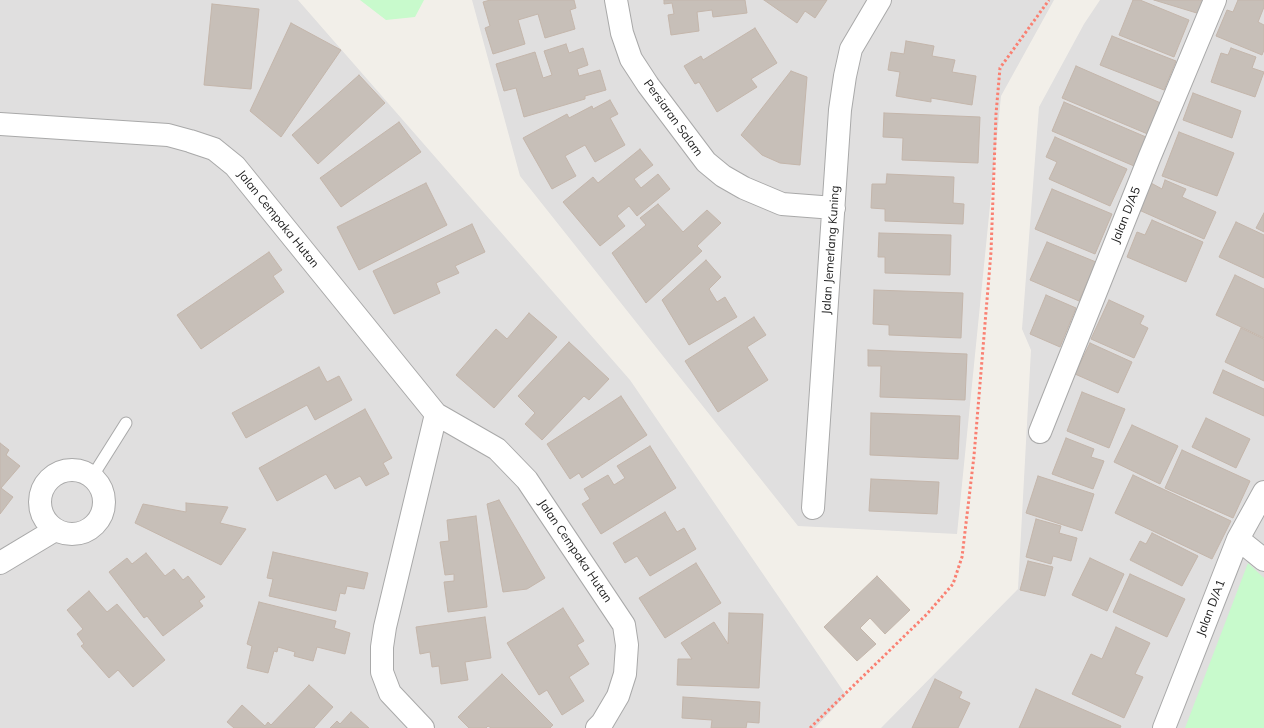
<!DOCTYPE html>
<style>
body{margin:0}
canvas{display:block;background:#f2efe9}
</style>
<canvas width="1264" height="728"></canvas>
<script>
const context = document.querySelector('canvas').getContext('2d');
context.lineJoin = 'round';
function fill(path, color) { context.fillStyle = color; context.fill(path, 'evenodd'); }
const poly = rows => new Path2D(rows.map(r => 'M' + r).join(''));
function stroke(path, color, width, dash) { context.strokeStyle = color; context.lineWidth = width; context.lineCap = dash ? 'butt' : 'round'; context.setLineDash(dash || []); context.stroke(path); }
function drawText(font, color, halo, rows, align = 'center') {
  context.font = font + ' Mulish,sans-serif'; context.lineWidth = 4; context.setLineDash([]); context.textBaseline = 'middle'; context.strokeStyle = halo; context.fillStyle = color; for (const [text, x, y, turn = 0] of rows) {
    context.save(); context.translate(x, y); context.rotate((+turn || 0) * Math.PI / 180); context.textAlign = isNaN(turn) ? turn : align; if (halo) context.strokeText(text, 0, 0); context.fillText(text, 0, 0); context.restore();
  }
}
fill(poly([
 [0,0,298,0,630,380,846,695,815,728,0,728],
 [472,0,1054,0,1001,96,957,534,798,526,520,176],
 [1100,0,1264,0,1264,728,881,728,1018,589,1031,350,1022,329,1039,107,1084,24]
]), '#e0dfdf');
fill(poly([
 [360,0,424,0,415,17,386,20],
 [1248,563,1264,578,1264,728,1185,728]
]), '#c8facc');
const building = poly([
 [490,0,574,0,576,8,570,10,575,29,545,38,538,14,518,20,525,44,493,54,485,28,490,26,483,2,490,0],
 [664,0,745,0,747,13,713,17,712,10,697,12,699,31,671,35,668,15,674,14,672,3,664,4,664,0],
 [764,0,827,0,815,18,805,11,797,23,764,0],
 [1133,0,1140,0,1189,20,1174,57,1119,35,1133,0],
 [1154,0,1204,0,1200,14,1154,0],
 [1238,0,1264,0,1264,7,1258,22,1264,25,1264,50,1262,55,1216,36,1227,10,1233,12,1238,0],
 [212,4,259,9,251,89,204,85,212,4],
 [291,23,341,50,281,137,250,111,291,23],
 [755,28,777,63,751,79,757,87,717,112,699,82,695,84,684,66,701,56,703,60,755,28],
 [1112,36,1176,61,1164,90,1100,65,1112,36],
 [906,41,934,46,932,56,955,60,952,72,976,76,972,105,931,98,931,102,896,96,900,72,888,70,891,52,904,54,906,41],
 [566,44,569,53,583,48,588,65,577,69,579,76,600,70,606,90,585,96,585,99,524,117,516,88,504,91,496,64,535,52,543,78,552,75,544,51,566,44],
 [1231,48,1256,57,1252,68,1264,72,1255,97,1211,82,1221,53,1228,55,1231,48],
 [1076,66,1163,104,1150,135,1062,98,1076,66],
 [791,71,807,77,800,165,780,163,762,155,741,135,791,71],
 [359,75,385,103,318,164,292,135,359,75],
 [1193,93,1241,111,1232,138,1183,120,1193,93],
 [610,100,618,114,610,118,625,145,595,162,585,145,565,156,576,176,552,189,523,138,567,114,569,118,592,106,593,109,610,100],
 [1064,102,1146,137,1134,166,1052,131,1064,102],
 [884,113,980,117,978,163,902,160,903,138,883,137,884,113],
 [399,122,421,152,341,207,320,178,399,122],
 [1179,132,1234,153,1217,196,1162,176,1179,132],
 [1055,137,1127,169,1110,206,1049,179,1057,162,1046,157,1055,137],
 [640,149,653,165,634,179,641,188,658,174,670,189,637,216,629,206,617,216,625,226,600,246,563,202,593,177,598,183,640,149],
 [887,174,954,177,953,203,964,204,963,224,885,221,885,209,871,208,872,184,886,184,887,174],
 [1165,180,1186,189,1182,197,1216,212,1204,239,1139,210,1151,183,1162,189,1165,180],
 [426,183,447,225,359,270,337,227,426,183],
 [1052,189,1112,214,1095,254,1035,229,1052,189],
 [658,204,683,232,707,210,721,223,697,246,702,251,646,303,612,253,646,225,640,218,658,204],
 [1264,213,1264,232,1256,228,1264,213],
 [1152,220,1203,242,1186,282,1127,257,1137,232,1145,235,1152,220],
 [1236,222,1264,235,1264,278,1219,257,1236,222],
 [472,224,485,252,455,266,459,273,436,283,440,293,394,314,373,271,472,224],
 [879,233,951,235,950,275,885,273,885,257,878,257,879,233],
 [1047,242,1096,262,1079,301,1030,280,1047,242],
 [269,252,282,270,273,276,284,292,201,349,177,315,269,252],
 [706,260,721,277,709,289,717,302,725,297,737,317,689,345,662,300,706,260],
 [1235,275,1264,289,1264,338,1216,315,1235,275],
 [874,290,963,293,961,338,889,335,889,325,873,324,874,290],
 [1046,295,1076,308,1060,347,1030,334,1046,295],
 [1109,300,1144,316,1140,324,1148,328,1134,358,1091,339,1109,300],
 [529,313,557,337,494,408,456,375,496,329,507,339,529,313],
 [754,317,766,335,747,347,768,380,718,412,685,361,754,317],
 [1241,328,1264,339,1264,381,1225,362,1241,328],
 [569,342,609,379,589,400,584,396,542,440,525,424,535,413,518,396,569,342],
 [1090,343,1132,362,1118,393,1075,374,1090,343],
 [868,350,967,354,965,400,880,397,881,366,868,366,868,350],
 [319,367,327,382,339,376,352,400,315,420,307,405,246,438,232,413,319,367],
 [1223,370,1264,389,1264,416,1213,393,1223,370],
 [1082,392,1125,409,1109,448,1067,431,1082,392],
 [621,396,647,435,582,478,579,473,570,479,547,444,621,396],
 [365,409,392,458,383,463,389,474,366,486,360,476,335,489,326,474,277,501,259,468,365,409],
 [871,413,960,416,958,459,870,455,871,413],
 [1206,418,1250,439,1236,468,1192,447,1206,418],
 [1132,425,1178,446,1160,484,1114,462,1132,425],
 [1066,438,1094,449,1091,457,1104,461,1093,489,1052,474,1066,438],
 [0,443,9,450,6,455,20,466,1,488,13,497,0,514,0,443],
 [650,446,676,488,601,534,582,504,590,499,584,489,608,475,614,485,625,478,617,466,650,446],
 [1182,450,1250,481,1233,518,1165,488,1182,450],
 [1133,475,1231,521,1212,559,1115,513,1133,475],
 [1038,476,1094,494,1082,531,1026,513,1038,476],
 [871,479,939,482,937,514,869,511,871,479],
 [499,500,545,578,527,589,503,592,487,504,499,500],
 [186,503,228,507,220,523,246,529,221,565,135,523,143,504,186,512,186,503],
 [665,512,677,532,684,528,696,549,650,576,637,556,625,563,613,543,665,512],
 [476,516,487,607,448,612,444,582,454,581,454,574,445,575,440,542,449,541,447,520,476,516],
 [1036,519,1061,526,1059,533,1077,538,1071,561,1053,556,1051,564,1026,557,1036,519],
 [1152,533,1198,556,1182,586,1130,560,1140,541,1146,544,1152,533],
 [273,552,368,573,364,589,347,586,345,594,340,593,336,611,269,596,273,579,267,578,273,552],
 [146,553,165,576,174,569,183,580,188,576,205,597,199,601,203,606,163,636,147,616,144,618,109,572,127,558,132,564,146,553],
 [1090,558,1124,574,1107,611,1072,595,1090,558],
 [1028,561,1053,567,1045,596,1020,590,1028,561],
 [696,563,721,603,665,638,639,598,696,563],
 [1130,574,1185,599,1167,637,1113,612,1130,574],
 [877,576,910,610,885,634,870,618,860,628,876,644,857,661,824,627,877,576],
 [89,591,107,612,117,604,165,660,133,687,118,670,109,678,81,646,84,644,77,634,83,629,67,610,89,591],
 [259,602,336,621,334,628,350,633,345,654,317,647,313,661,294,656,295,652,278,647,277,652,274,651,268,673,247,668,252,646,247,644,259,602],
 [563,608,584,641,577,645,589,664,569,677,584,701,562,715,547,690,539,695,507,643,563,608],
 [729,613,763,614,759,688,677,685,678,659,692,659,681,643,714,622,728,644,729,613],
 [485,617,491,658,465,662,468,680,441,684,439,666,432,667,430,652,420,654,416,627,485,617],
 [1116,627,1150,643,1135,674,1143,677,1124,718,1072,694,1091,654,1102,659,1116,627],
 [502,674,553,725,550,728,491,728,488,726,486,728,469,728,458,717,502,674],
 [935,679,962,692,959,698,970,703,958,728,912,728,935,679],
 [309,685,333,707,314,728,234,728,227,722,242,705,265,726,268,722,271,725,309,685],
 [1036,689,1121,726,1120,728,1019,728,1036,689],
 [683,697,760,702,759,723,747,722,746,728,711,728,712,720,682,718,683,697],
 [351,712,369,728,330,728,337,721,340,724,351,712]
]);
fill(building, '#c7bfb8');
stroke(building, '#c4b6ab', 1);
const lane = poly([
 [92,477,126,423]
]);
const street = poly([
 [616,0,622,33,631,59,648,85,706,162,723,176,744,188,782,204,834,208],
 [0,124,168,135,190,141,214,149,235,166,436,414,497,449,527,480,624,625,627,645,625,674,618,696,602,723,597,728],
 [1040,432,1150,156,1215,0],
 '40 502a32 32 0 1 1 64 0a32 32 0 1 1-64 0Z',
 [813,508,840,110,845,76,851,49,880,0],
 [1238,539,1264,560],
 [0,563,55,530],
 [423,728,390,693,382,672,382,647,385,627,436,414],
 [1164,728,1238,539,1264,492]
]);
stroke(lane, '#a9a9a9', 13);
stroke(street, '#a9a9a9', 24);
stroke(poly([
 [810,728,927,614,953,584,962,557,974,456,991,252,996,114,1000,68,1049,0]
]), '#fa8072', 3, [2.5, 2.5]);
stroke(lane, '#fff', 11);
stroke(street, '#fff', 22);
drawText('12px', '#222', '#fff', [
 ["Persiaran Salam",673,118,54],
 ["Jalan D/A5",1126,215,-68],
 ["Jalan Cempaka Hutan",278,219,51],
 ["Jalan Jemerlang Kuning",831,250,-86],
 ["Jalan Cempaka Hutan",575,551,56],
 ["Jalan D/A1",1211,608,-69]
]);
</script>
